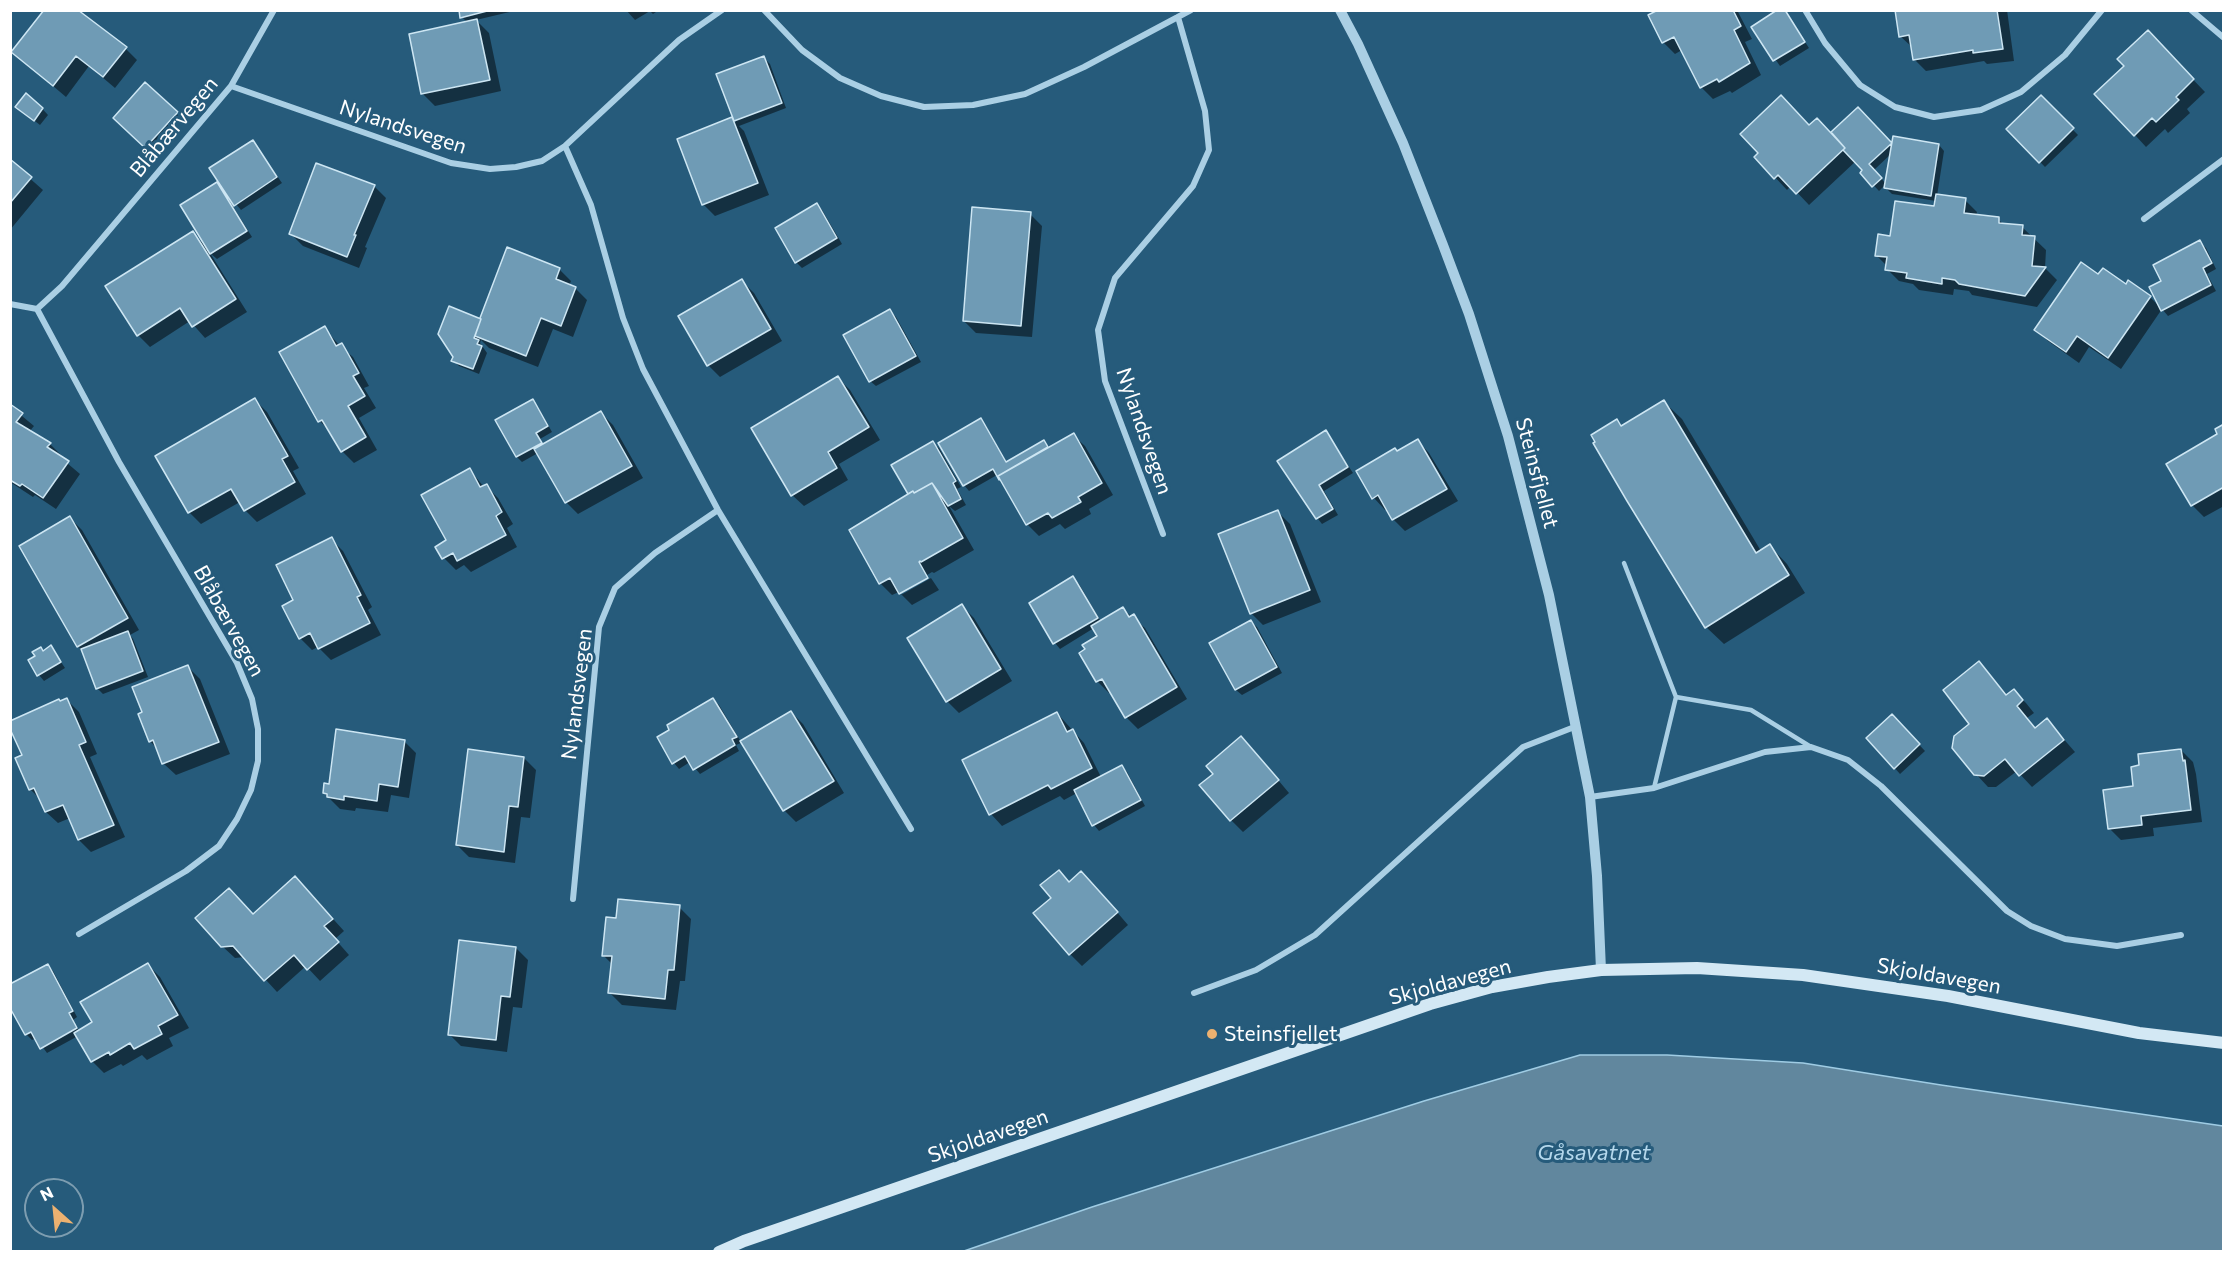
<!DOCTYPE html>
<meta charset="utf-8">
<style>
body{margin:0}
#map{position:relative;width:2234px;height:1262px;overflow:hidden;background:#265b7b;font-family:Commissioner,sans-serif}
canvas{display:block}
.frame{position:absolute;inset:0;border:12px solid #fff;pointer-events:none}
.north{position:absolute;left:24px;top:1178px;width:60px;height:60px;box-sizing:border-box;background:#265b7b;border:2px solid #7d9db0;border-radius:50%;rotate:333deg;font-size:16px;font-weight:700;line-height:24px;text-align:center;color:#fff}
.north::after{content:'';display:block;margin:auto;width:21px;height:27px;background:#ecb170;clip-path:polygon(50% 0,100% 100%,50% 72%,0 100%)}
</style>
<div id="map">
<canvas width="2234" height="1262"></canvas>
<div class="frame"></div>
<div class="north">N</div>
</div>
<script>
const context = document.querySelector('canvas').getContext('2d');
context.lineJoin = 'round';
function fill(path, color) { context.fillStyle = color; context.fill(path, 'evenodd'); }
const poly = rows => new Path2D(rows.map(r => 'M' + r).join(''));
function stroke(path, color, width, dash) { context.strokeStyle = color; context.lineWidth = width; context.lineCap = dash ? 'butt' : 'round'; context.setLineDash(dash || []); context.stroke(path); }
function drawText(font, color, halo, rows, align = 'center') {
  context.font = font + ' Commissioner,sans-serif'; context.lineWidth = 6; context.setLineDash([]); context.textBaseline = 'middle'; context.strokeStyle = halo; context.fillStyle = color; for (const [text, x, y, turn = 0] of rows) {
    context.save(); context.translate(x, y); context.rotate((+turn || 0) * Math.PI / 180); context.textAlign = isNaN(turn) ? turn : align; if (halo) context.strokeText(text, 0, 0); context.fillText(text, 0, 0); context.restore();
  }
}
const water = poly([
 [1580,1055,1667,1055,1803,1063,1941,1085,2223,1126,2223,1251,964,1251,1092,1207,1424,1101,1580,1055]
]);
fill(water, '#61879e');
stroke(water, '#9fcce4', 1.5);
fill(poly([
 [460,10,518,10,476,20,489,33,501,91,435,106,423,94,468,23,462,17],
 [626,10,659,10,653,14,650,11,635,20],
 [1661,10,1737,10,1752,39,1745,42,1761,75,1732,93,1730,91,1713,99,1701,87,1682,50,1675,54,1663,42],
 [1784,10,1809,48,1780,66,1753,27],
 [1897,10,2007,10,2014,61,1987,64,1984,61,1926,71,1914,59,1913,48,1900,36],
 [2159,44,2205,92,2187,109,2190,113,2168,133,2165,129,2146,147,2135,135],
 [126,49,137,60,115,88,89,66,66,97,13,52],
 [764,58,770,64,786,108,739,126,744,131,769,195,715,216,703,204,732,119,736,123,718,75],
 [145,84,182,119,152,152,120,124],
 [2041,97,2078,135,2045,167,2008,129],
 [37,103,48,115,40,125,17,107],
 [1858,109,1893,146,1939,145,1944,151,1937,196,1965,200,1977,212,1976,216,1998,219,2004,225,2022,227,2046,250,2045,268,2057,280,2037,307,1972,295,1969,291,1954,289,1953,295,1919,290,1913,284,1899,281,1887,269,1887,266,1876,255,1892,238,1935,208,1936,201,1892,194,1886,188,1886,184,1879,191,1862,173,1864,170,1856,161,1809,205,1791,186,1787,190,1756,157,1810,127,1831,134],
 [1891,154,1886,184,1874,170],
 [253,142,282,183,241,210,229,196,227,197,252,237,217,259,210,253,247,312,205,338,190,321,150,347,138,335,192,233,206,246,217,184,227,194],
 [10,161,43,190,10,230],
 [374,186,386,198,365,247,367,248,359,268,303,246,291,234],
 [817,205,822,210,842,244,802,268,796,262],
 [1030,214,1042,226,1032,337,976,333,964,321],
 [2200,242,2206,248,2216,269,2207,274,2216,291,2168,316,2162,309,2121,369,2089,347,2079,363,2048,341,2036,330,2098,276,2126,286,2129,282,2150,297,2160,307,2163,282],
 [508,249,559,269,571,281,569,286,575,288,587,300,573,337,553,329,538,367,489,348,481,340,480,343,487,353,479,374,459,366,453,360,480,320],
 [742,281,754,293,782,341,720,377,708,365],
 [890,311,896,317,921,362,876,386,870,381],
 [324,328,340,346,353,357,369,386,364,388,376,408,359,418,377,450,354,463,342,451,332,434,320,421,281,353],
 [838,378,850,390,880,440,839,464,848,480,804,506,792,495],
 [255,400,267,412,299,468,293,471,306,494,257,522,245,510,240,502,201,524,189,512],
 [532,401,538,407,552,432,540,439,544,446,601,413,613,425,643,478,578,514,566,502,538,453,522,462,517,457],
 [1664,402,1682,419,1761,551,1770,546,1787,564,1805,593,1724,644,1706,627,1617,420,1623,427],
 [10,406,34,426,29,432,50,444,62,456,60,457,80,474,56,509,35,495,33,497,10,482],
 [980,420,986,426,1007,463,1044,442,1050,448,1073,435,1085,446,1113,495,1089,509,1091,514,1065,529,1060,524,1039,536,1027,524,997,475,969,491,964,485],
 [2224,426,2224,506,2204,517,2192,505,2168,465,2220,434],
 [1326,432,1353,473,1324,491,1338,515,1322,524,1301,497,1279,461],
 [1418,441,1429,453,1458,501,1405,531,1393,519,1387,509,1385,510,1374,498,1358,471],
 [933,443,939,448,961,487,957,489,966,505,955,511,949,506,974,550,934,573,932,572,901,591,901,595,931,578,939,590,912,605,899,592,892,595,880,583,910,494],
 [470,470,484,487,486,486,498,498,513,524,507,528,517,547,471,572,464,565,456,570,444,558,437,547,448,541],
 [1278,512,1290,524,1321,602,1263,625,1251,613],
 [70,518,82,530,139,630,130,635,133,639,148,677,103,694,97,688,83,652,78,646],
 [331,539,343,551,372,607,368,610,381,635,331,660,318,647,312,650,300,638,295,600],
 [1073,578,1079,584,1101,622,1123,609,1145,628,1187,699,1138,729,1126,717,1111,691,1109,693,1097,681,1099,637,1094,628,1060,649,1055,643,1031,603],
 [962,606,974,618,1012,681,959,713,947,701],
 [1251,622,1257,627,1282,673,1242,695,1236,690,1211,643],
 [51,647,65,668,44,681,39,675,44,652],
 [1979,663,2008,696,2014,691,2026,703,2034,713,2027,718,2036,729,2047,720,2075,752,2032,787,2017,771,1996,787,1988,787,1976,774,1972,724],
 [188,667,200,679,230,754,176,775,164,764,158,750,150,741],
 [713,699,719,705,741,742,791,712,803,724,844,793,796,822,784,810,743,742,736,745,739,751,700,774,690,762,679,769,674,763,659,738],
 [67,700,79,712,97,754,90,757,125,837,91,852,79,840,70,818,58,823,46,812,42,801,30,789,24,756],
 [1057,713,1084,743,1101,777,1122,767,1127,772,1145,806,1099,831,1094,825,1077,793,1064,800,1060,796,1002,826,991,814],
 [1892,716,1925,751,1900,774,1868,738],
 [404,741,416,753,409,798,391,795,388,812,356,808,355,811,340,809,324,793,330,786],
 [1253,750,1289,793,1243,832,1231,820,1215,774],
 [2181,750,2193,762,2196,774,2202,822,2153,828,2154,836,2121,840,2109,828,2135,787],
 [524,758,536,770,530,818,521,817,515,863,469,857,457,845],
 [1070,883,1093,884,1128,925,1082,966,1070,954],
 [307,890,344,931,335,939,349,955,320,981,306,966,277,992,245,957,235,958,222,946,253,916],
 [679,907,691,919,685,981,680,981,676,1010,622,1005,610,993,612,964,603,955,617,920],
 [516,948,528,960,522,1008,513,1007,507,1052,461,1046,449,1034],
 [148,965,160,977,189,1028,169,1038,173,1046,147,1060,142,1055,123,1066,121,1064,104,1073,92,1061,78,1036,47,1053,36,1038,32,1040,26,1034,48,966,53,971,77,1017,73,1020,79,1031,94,1023]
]), '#0007');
const building = poly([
 [44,10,78,10,127,47,103,77,76,56,53,86,11,52,44,10],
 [459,10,491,10,460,18,459,10],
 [1658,10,1733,10,1741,26,1734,30,1750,63,1719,82,1717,79,1700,88,1674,37,1662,43,1648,15,1658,10],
 [1777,10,1785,10,1805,42,1773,61,1751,27,1777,10],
 [1895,10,1997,10,2003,49,1973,53,1973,50,1913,60,1909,35,1899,37,1895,10],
 [477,19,490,80,421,94,409,34,477,19],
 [2148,30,2194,79,2176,97,2179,100,2156,122,2152,118,2134,136,2094,94,2124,66,2117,59,2148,30],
 [764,56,782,103,734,121,716,74,764,56],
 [145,82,178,112,145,148,113,118,145,82],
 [26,93,43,108,34,121,15,107,26,93],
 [1781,95,1809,125,1817,118,1845,148,1796,194,1778,175,1774,179,1754,157,1758,153,1740,134,1781,95],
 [2041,95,2074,128,2039,163,2006,129,2041,95],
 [1858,107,1892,143,1869,164,1882,178,1872,187,1860,173,1862,170,1843,150,1845,148,1831,132,1858,107],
 [732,117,758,183,702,205,677,139,732,117],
 [1893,136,1939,144,1931,196,1884,188,1893,136],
 [253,140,277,177,234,206,209,168,253,140],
 [10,159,32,177,10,203,10,159],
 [316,163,375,185,354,235,356,235,347,257,289,234,316,163],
 [217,182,247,231,210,254,180,205,217,182],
 [1936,194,1966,198,1964,213,1999,217,1999,223,2023,225,2022,235,2035,236,2032,266,2046,267,2025,296,1959,284,1955,280,1942,278,1942,284,1906,278,1907,273,1885,270,1887,257,1875,256,1878,234,1890,236,1895,201,1934,206,1936,194],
 [817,203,837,238,795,263,775,228,817,203],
 [972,207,1031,212,1021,326,963,321,972,207],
 [193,231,236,299,192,327,180,308,137,336,105,286,193,231],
 [2200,240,2212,263,2203,268,2211,285,2161,311,2149,287,2161,281,2153,265,2200,240],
 [507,247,560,268,556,279,576,287,561,326,541,318,526,356,475,336,481,319,480,318,507,247],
 [2081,262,2098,274,2103,268,2126,284,2128,280,2151,296,2108,358,2077,336,2066,352,2034,330,2081,262],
 [742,279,771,329,707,366,678,316,742,279],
 [449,306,481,319,474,338,479,340,477,344,482,346,473,369,451,361,453,357,438,334,449,306],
 [890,309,916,356,869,382,843,335,890,309],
 [325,326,336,346,342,343,359,373,353,376,365,396,348,406,366,437,341,452,322,420,318,422,279,352,325,326],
 [838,376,869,427,828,452,837,468,791,496,751,428,838,376],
 [255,398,288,456,282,459,295,482,244,511,231,489,188,513,155,456,255,398],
 [533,399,548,426,536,433,542,443,516,457,495,420,533,399],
 [1664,400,1756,553,1770,544,1789,575,1705,628,1627,501,1593,443,1595,442,1591,435,1617,419,1621,426,1664,400],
 [10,404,23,413,16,422,51,443,47,447,69,461,43,498,22,484,20,486,10,480,10,404],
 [601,411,632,466,565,503,534,449,601,411],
 [981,418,1006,462,1044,440,1048,447,998,476,999,480,993,469,963,486,938,443,981,418],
 [2224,424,2224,487,2191,506,2166,464,2217,434,2215,429,2224,424],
 [1326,430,1348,467,1319,485,1333,509,1316,519,1277,461,1326,430],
 [1074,433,1102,483,1078,497,1081,502,1052,518,1048,513,1026,525,998,476,1074,433],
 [1418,439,1447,489,1392,520,1378,495,1372,499,1356,471,1395,448,1397,451,1418,439],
 [933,441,956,481,953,483,961,499,948,506,932,483,914,493,913,491,908,494,891,465,933,441],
 [470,468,480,487,487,484,502,512,496,516,506,535,457,561,453,553,442,559,435,547,446,540,421,495,470,468],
 [932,483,963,538,921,562,920,561,919,562,928,578,899,594,890,578,879,584,849,530,908,494,913,491,914,493,932,483],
 [1278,510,1310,590,1250,614,1218,534,1278,510],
 [70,516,128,618,77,647,19,546,70,516],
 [332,537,361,595,357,597,370,623,318,649,310,633,299,639,282,606,293,600,276,565,332,537],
 [1073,576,1098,618,1053,644,1029,603,1073,576],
 [962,604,1001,669,946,702,907,638,962,604],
 [1123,607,1129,617,1134,614,1177,687,1125,718,1102,679,1096,682,1079,653,1085,649,1082,645,1097,636,1091,626,1123,607],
 [1251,620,1277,667,1235,690,1209,643,1251,620],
 [128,631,143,671,96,689,81,649,128,631],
 [51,645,61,662,37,676,28,660,35,656,32,652,41,647,43,651,51,645],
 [1979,661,2006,695,2014,689,2023,700,2017,706,2035,728,2047,718,2064,740,2019,776,2005,759,1984,776,1974,775,1952,748,1954,736,1969,724,1943,690,1979,661],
 [188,665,219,742,162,764,153,740,149,742,138,714,142,712,132,687,188,665],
 [67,698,86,742,79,745,114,825,78,840,63,805,45,812,34,788,29,790,15,758,22,755,10,729,10,721,59,699,60,701,67,698],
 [713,698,737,737,732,739,735,745,693,770,685,756,672,764,657,737,669,730,667,725,713,698],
 [791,711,834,781,783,811,740,741,791,711],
 [1057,712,1067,732,1073,729,1092,768,1051,789,1048,785,989,815,962,760,1057,712],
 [1892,714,1920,744,1894,769,1866,738,1892,714],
 [336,729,405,740,398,787,379,784,377,801,344,796,344,800,327,797,327,794,323,793,324,783,329,784,336,729],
 [1241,736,1279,780,1230,821,1199,785,1213,774,1206,766,1241,736],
 [468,749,524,757,518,807,509,806,504,852,456,845,468,749],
 [2181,749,2183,761,2185,760,2191,810,2141,816,2142,825,2108,829,2103,790,2133,786,2131,767,2139,765,2138,754,2181,749],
 [1122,765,1141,800,1092,826,1074,790,1122,765],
 [1059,870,1069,882,1081,871,1118,912,1069,955,1033,913,1051,898,1040,885,1059,870],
 [295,876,333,919,324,926,339,942,307,970,294,955,264,981,233,946,221,947,195,918,229,888,253,914,295,876],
 [618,899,680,905,674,970,668,970,665,999,608,993,612,956,602,956,606,917,616,918,618,899],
 [459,940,516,947,510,997,501,996,496,1040,448,1035,459,940],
 [148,963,178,1015,158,1026,162,1034,134,1049,130,1043,110,1055,109,1052,91,1062,74,1033,92,1022,80,1002,148,963],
 [48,964,73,1011,69,1013,77,1028,40,1049,31,1032,25,1035,10,1008,10,984,48,964]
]);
fill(building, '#6f9bb5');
stroke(building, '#cde6f3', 1.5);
stroke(poly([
 [1624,563,1676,697],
 [1654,788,1676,697,1751,710,1811,747]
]), '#aacfe4', 4.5);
stroke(poly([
 [764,10,802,50,840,78,881,96,924,107,973,105,1025,94,1084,67,1191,10],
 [1805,10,1825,43,1860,85,1895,107,1934,117,1981,110,2021,92,2065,55,2102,10],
 [2191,10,2224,38],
 [231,86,451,163,490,169,516,167,542,161,565,146,679,40,722,10],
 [565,146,591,205,623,318,643,369,718,510,911,829],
 [2144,219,2224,159],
 [10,304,37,309,119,462,237,663,252,699,258,729,258,761,251,790,237,819,219,846,186,871,79,934],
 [37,309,62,286,231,86,274,10],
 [1163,534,1105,381,1098,330,1115,278,1193,186,1209,150,1205,111,1178,17],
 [1590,797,1654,788,1765,752,1811,747,1848,760,1881,786,2007,911,2031,926,2065,939,2117,946,2181,935],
 [573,899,599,627,615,588,655,553,718,510],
 [1194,993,1256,970,1315,935,1523,747,1577,726]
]), '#aacfe4', 6);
stroke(poly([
 [1340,10,1358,44,1403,143,1443,245,1469,314,1508,436,1549,595,1590,797,1597,876,1601,970]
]), '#aacfe4', 10);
stroke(poly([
 [719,1252,744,1241,1430,1004,1492,987,1548,977,1601,970,1697,968,1803,975,1948,996,2139,1033,2224,1043]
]), '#d3e8f4', 12);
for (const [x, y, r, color] of [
 [1212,1034,6,"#ecb170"]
]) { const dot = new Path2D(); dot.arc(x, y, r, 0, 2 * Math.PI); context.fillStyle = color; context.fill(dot); stroke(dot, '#265b7b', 2); }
drawText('21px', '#fff', '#265b7b', [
 ["Blåbærvegen",174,127,-50],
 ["Nylandsvegen",403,127,18],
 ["Nylandsvegen",1144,431,71],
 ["Steinsfjellet",1537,473,75],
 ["Blåbærvegen",229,621,61],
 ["Nylandsvegen",577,694,-83],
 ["Skjoldavegen",1939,976,10],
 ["Skjoldavegen",1450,982,-15],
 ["Skjoldavegen",988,1136,-19]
]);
drawText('21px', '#fff', '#265b7b', [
 ["Steinsfjellet",1224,1034]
], 'left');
drawText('italic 22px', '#b5d8ec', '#265b7b', [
 ["Gåsavatnet",1594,1153]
]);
</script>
